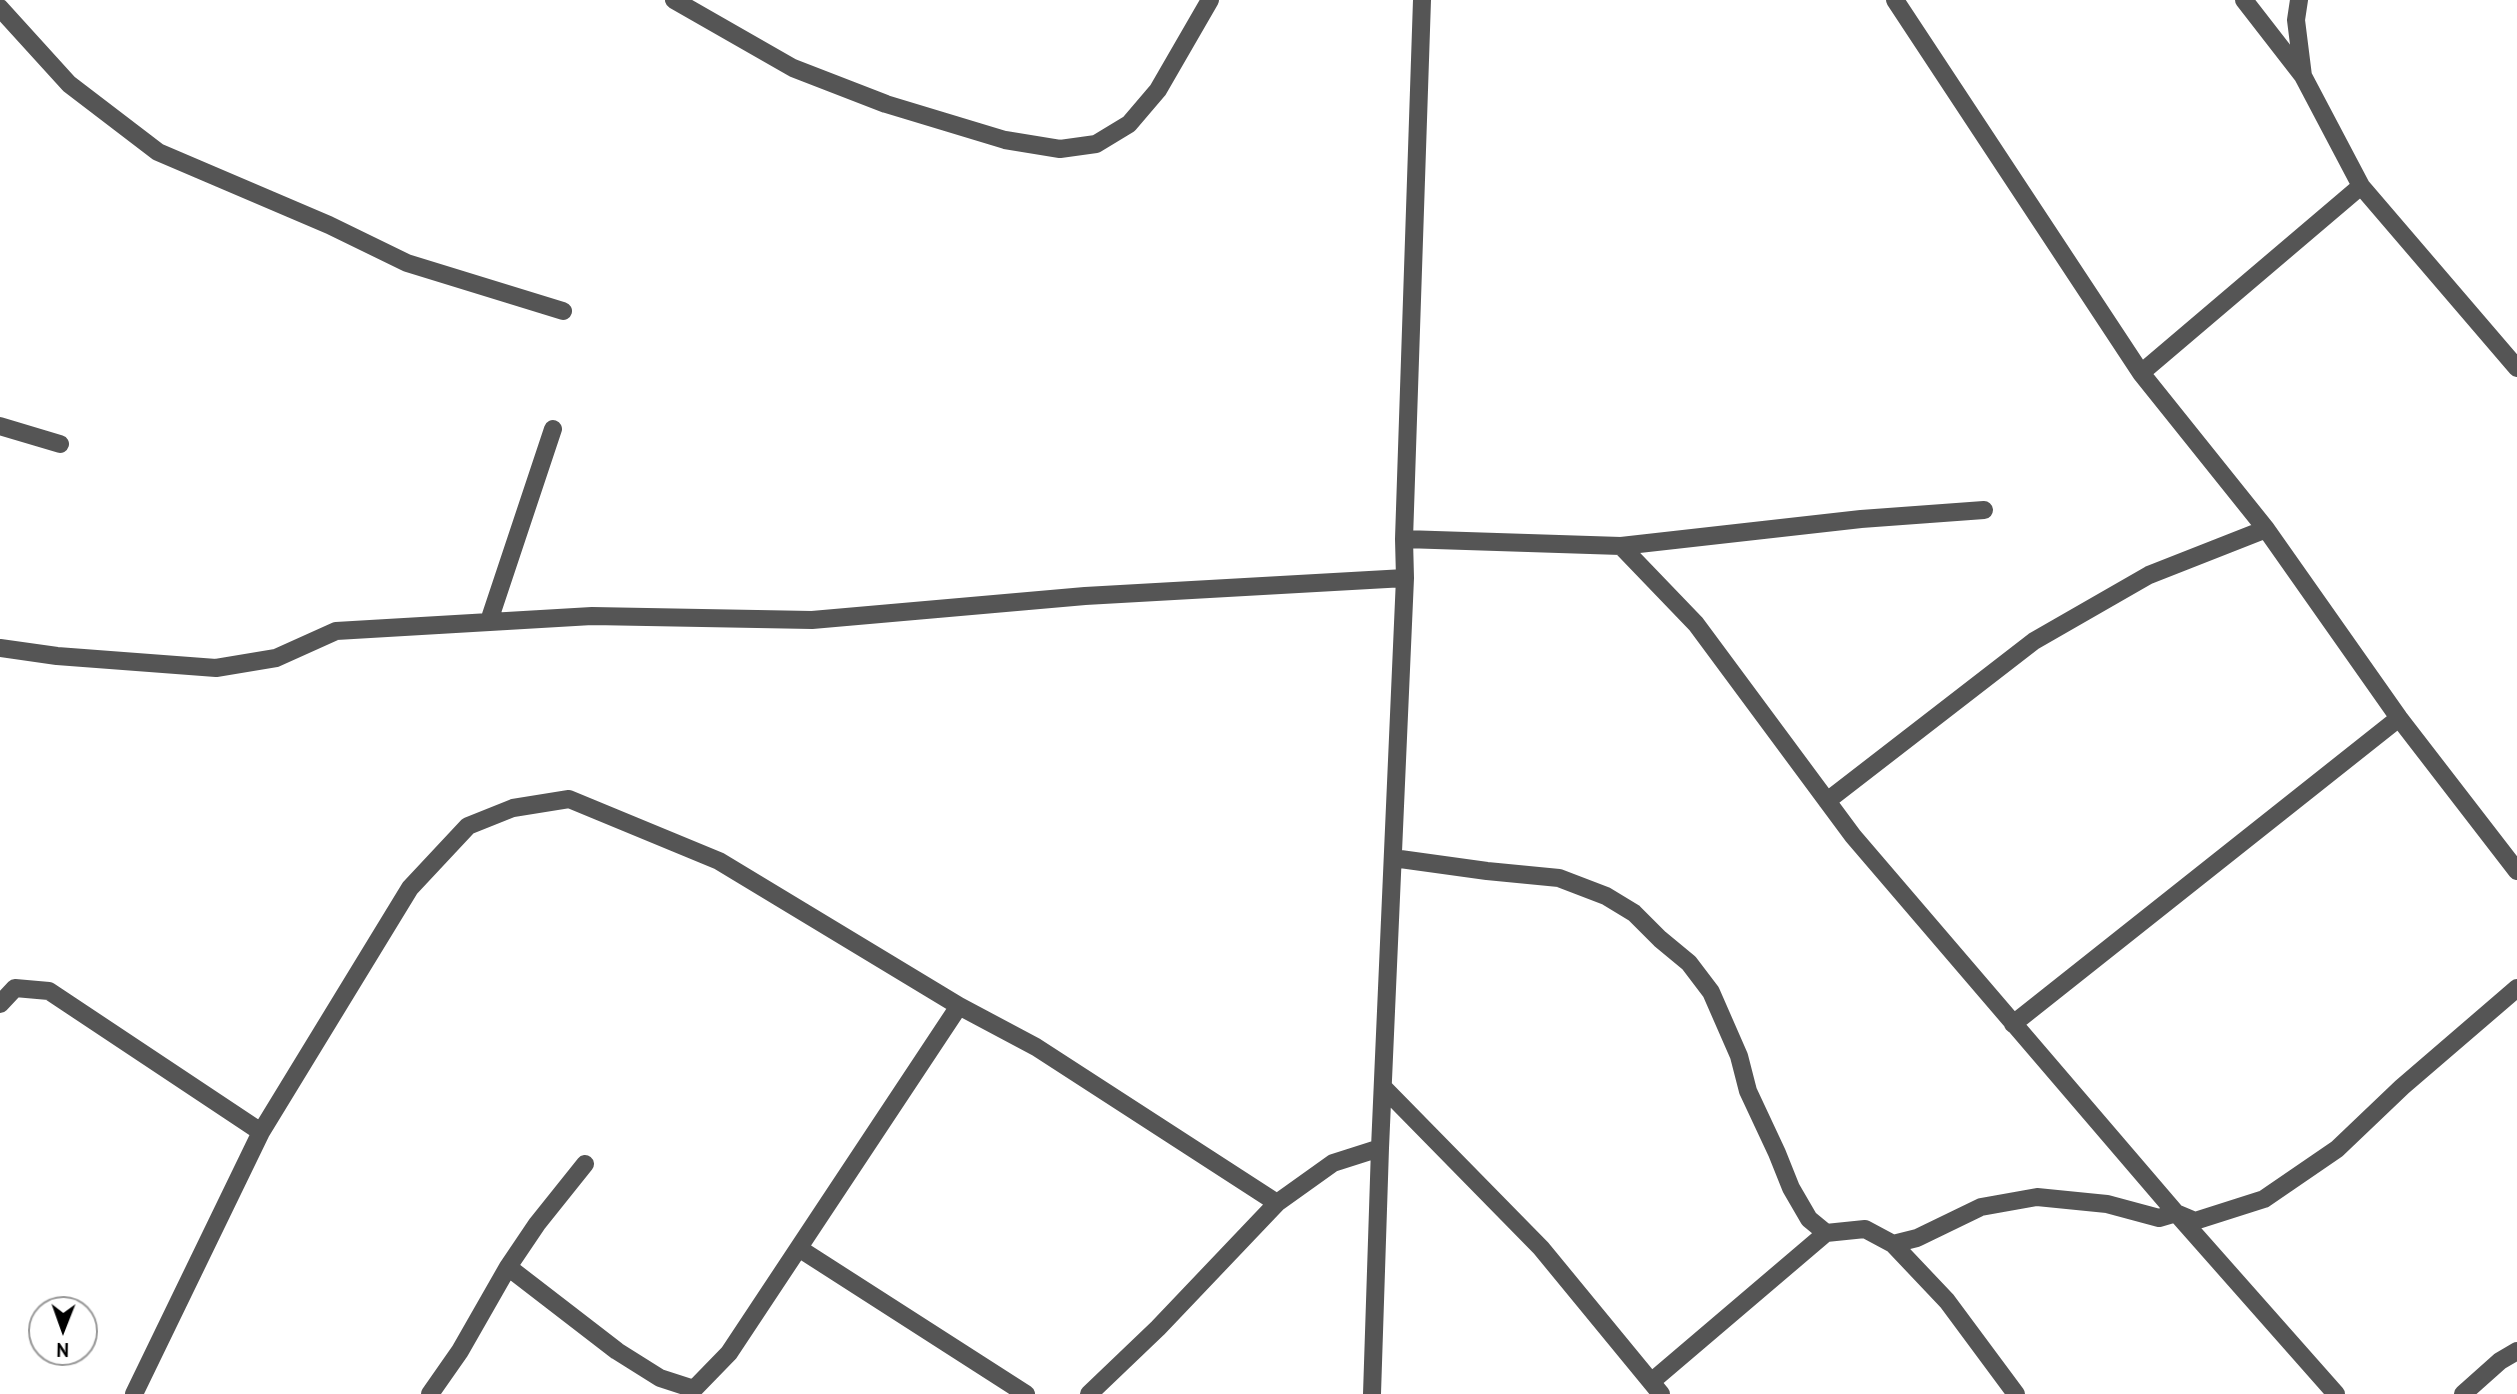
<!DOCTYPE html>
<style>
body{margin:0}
#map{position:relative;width:2517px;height:1394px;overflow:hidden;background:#fff;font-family:"PT Sans",sans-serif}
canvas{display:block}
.north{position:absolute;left:28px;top:1296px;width:70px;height:70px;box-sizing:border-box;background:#fff;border:2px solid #999;border-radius:50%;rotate:181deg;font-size:19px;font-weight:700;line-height:28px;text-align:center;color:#000}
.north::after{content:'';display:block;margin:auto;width:24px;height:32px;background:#000;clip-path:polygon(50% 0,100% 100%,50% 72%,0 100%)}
</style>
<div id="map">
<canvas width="2517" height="1394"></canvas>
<div class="north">N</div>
</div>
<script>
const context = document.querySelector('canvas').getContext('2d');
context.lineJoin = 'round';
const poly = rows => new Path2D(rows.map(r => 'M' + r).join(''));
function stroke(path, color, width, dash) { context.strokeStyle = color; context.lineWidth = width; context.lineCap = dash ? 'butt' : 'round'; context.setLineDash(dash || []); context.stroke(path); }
stroke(poly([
 [674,0,793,68,886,104,1005,140,1060,149,1096,144,1129,124,1158,90,1210,0],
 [1895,0,2141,373,2266,529,2399,718,2517,871],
 [2244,0,2303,76,2361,186,2517,368],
 [2299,0,2296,20,2303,76],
 [0,8,69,84,158,152,329,225,407,263,563,311],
 [2141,373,2361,186],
 [0,426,60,444],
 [1404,539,1621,546,1861,519,1984,510],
 [1621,546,1696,624,1853,836,2176,1213,2336,1394],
 [489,621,553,429],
 [0,648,57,656,216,668,276,658,336,631,592,616,812,620,1085,596,1405,578],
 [1827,801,2034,641,2149,575,2266,529],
 [1393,858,1487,871,1559,878,1606,896,1634,913,1660,939,1689,963,1711,992,1739,1056,1748,1091,1777,1153,1791,1188,1809,1219,1826,1233],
 [0,1004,15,988,49,991,261,1132],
 [2013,1024,2399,718],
 [1383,1087,1541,1248,1661,1394],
 [1893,1244,1917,1238,1981,1207,2037,1197,2107,1204,2159,1218,2176,1213,2195,1221,2264,1199,2337,1149,2402,1087,2517,988],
 [800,1249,1026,1394],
 [508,1267,617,1351,660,1378,694,1389,729,1353,959,1006],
 [1651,1382,1826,1233,1865,1229,1893,1244,1947,1301,2016,1394],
 [134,1394,261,1132,410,888,468,826,513,808,569,799,719,861,959,1006,1036,1047,1277,1203],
 [430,1394,460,1351,508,1267,537,1224,585,1164],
 [1089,1394,1158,1328,1277,1203,1333,1163,1380,1148],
 [1372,1394,1380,1148,1405,578,1404,539,1422,0],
 [2463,1394,2500,1361,2517,1351]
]), '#555', 18);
</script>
